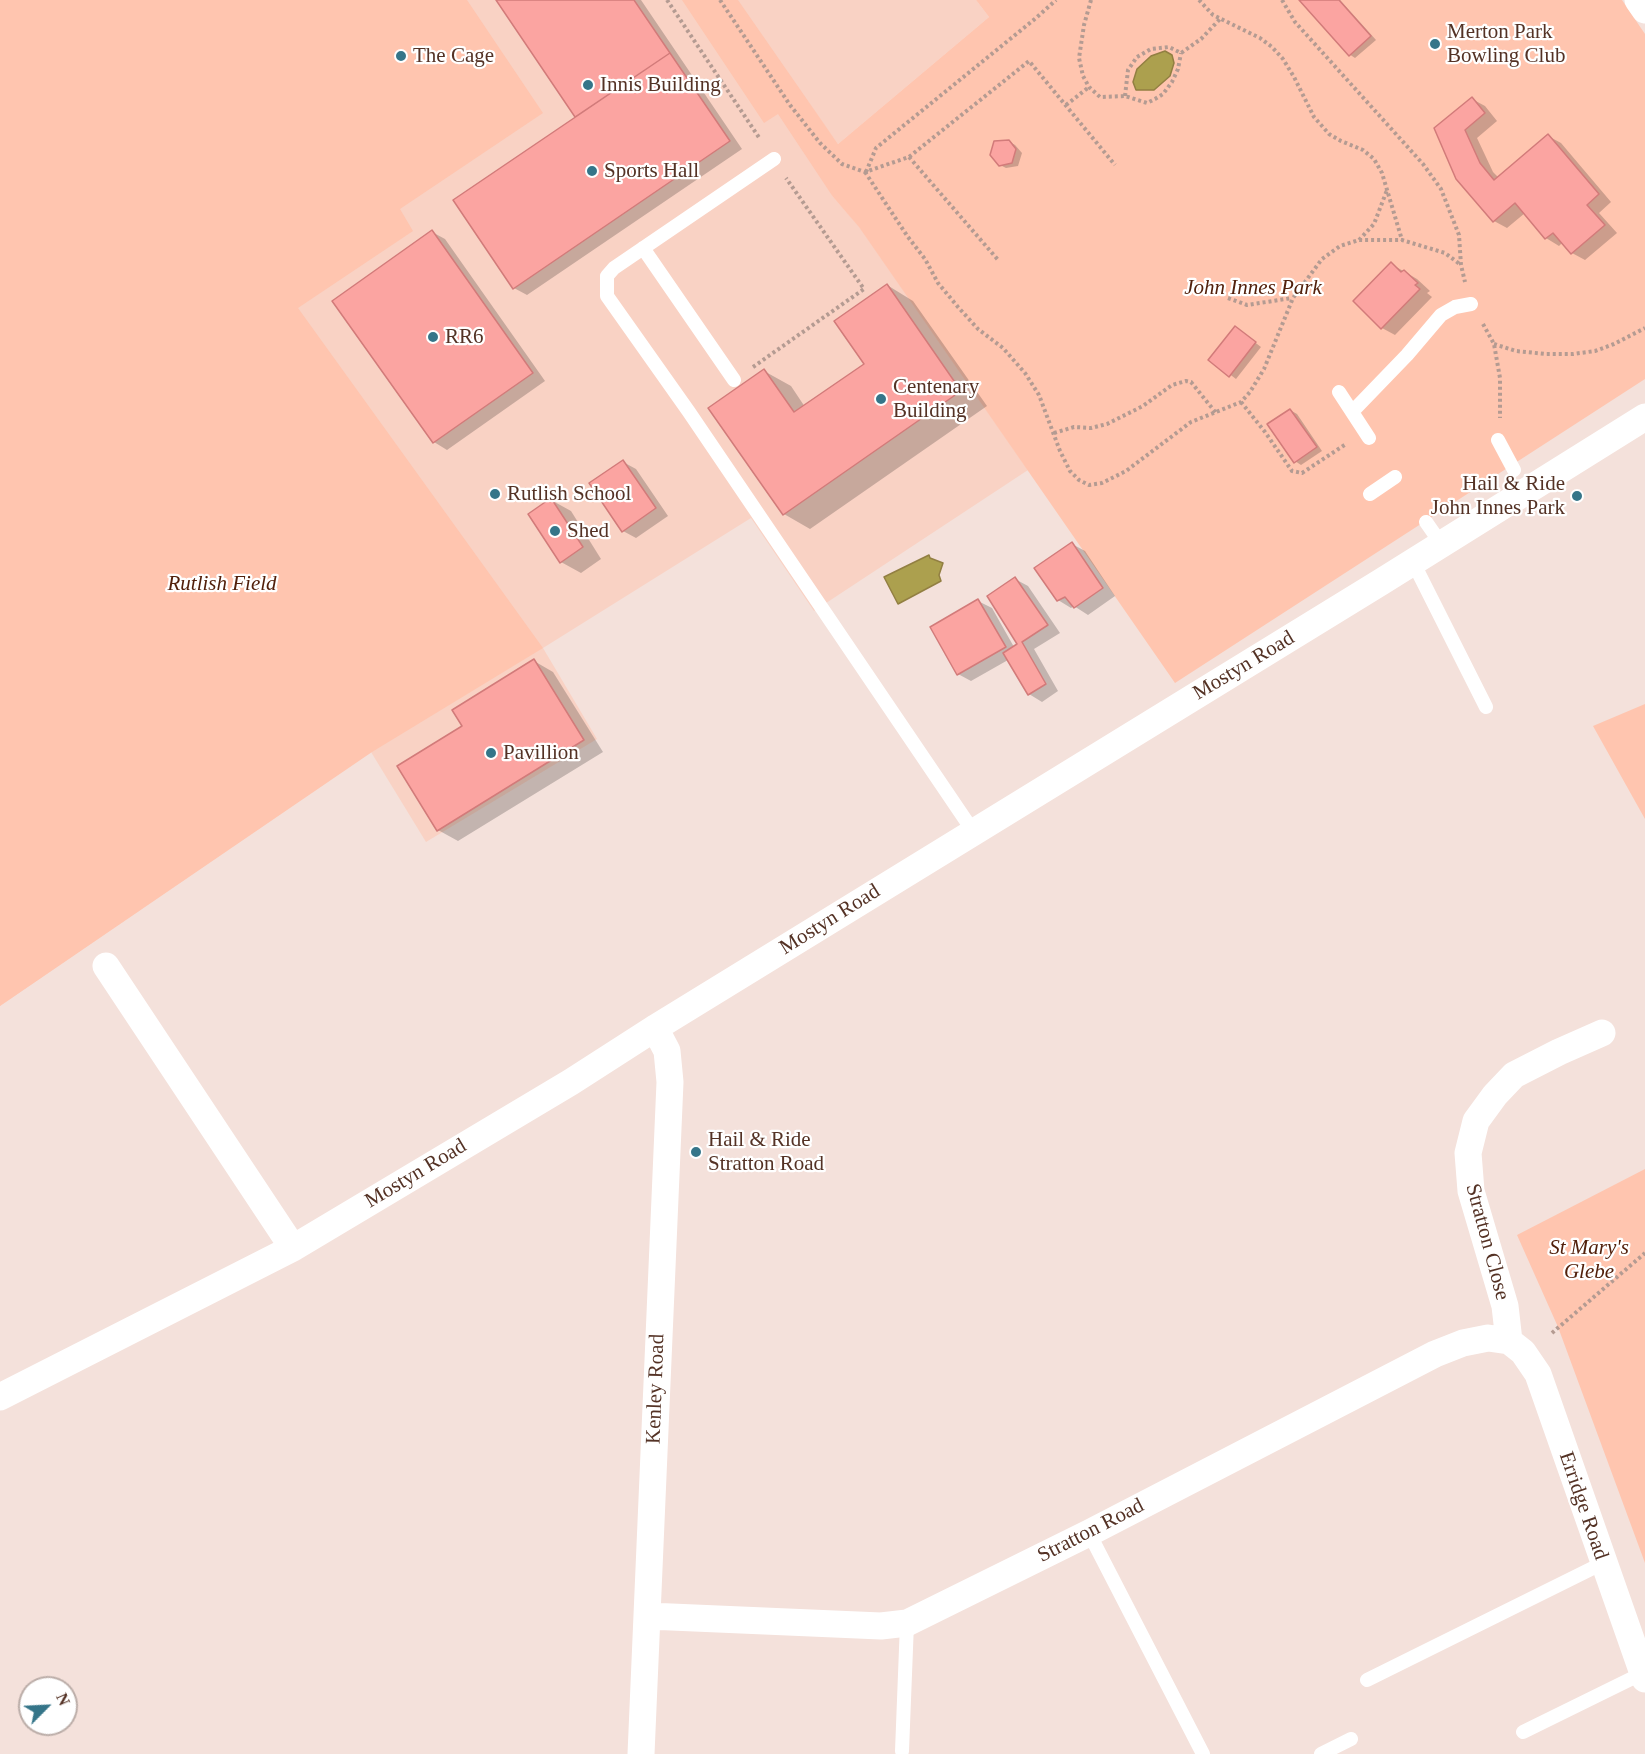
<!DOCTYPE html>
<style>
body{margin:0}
#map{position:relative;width:1645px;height:1754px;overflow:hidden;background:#f4e1db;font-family:"Times New Roman",serif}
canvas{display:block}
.north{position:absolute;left:18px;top:1676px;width:60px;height:60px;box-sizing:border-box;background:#fff;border:2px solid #bbada8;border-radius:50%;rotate:66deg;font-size:16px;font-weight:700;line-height:24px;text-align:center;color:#543225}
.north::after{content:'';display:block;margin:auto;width:21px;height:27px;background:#357589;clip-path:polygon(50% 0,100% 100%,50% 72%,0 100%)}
</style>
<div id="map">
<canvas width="1645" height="1754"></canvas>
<div class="north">N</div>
</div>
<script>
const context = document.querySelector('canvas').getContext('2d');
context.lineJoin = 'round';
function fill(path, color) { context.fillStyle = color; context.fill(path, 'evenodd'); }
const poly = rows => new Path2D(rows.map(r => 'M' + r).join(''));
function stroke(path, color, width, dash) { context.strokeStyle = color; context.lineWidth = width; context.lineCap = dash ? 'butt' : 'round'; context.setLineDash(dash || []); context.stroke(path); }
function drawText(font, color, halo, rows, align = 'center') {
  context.font = font + ' "Times New Roman",serif'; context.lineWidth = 4.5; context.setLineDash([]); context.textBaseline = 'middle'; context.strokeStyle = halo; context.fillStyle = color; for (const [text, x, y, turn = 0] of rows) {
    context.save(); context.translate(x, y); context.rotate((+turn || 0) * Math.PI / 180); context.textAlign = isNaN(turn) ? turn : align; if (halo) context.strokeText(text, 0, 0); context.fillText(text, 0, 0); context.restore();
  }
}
fill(poly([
 [0,0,976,0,989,17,838,144,803,96,833,197,859,226,1028,470,814,611,751,518,543,648,597,739,426,842,371,752,0,1006]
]), '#f9d2c4');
fill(poly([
 [0,0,467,0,543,113,400,209,413,231,298,308,543,648,372,752,0,1006],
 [682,0,738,0,838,144,989,17,976,0,1622,0,1645,34,1645,379,1175,683,859,227,833,197,778,114,764,123],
 [1645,704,1645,819,1593,726],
 [1645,1169,1645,1563,1558,1327,1517,1235]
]), '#ffc5af');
const water = poly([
 [1165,51,1172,55,1174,63,1170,76,1154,90,1136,90,1133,82,1137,69,1151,56,1165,51],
 [929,555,930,558,943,563,939,575,941,581,898,604,884,577,929,555]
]);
fill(water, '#aca04e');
stroke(water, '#927f42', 1.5);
fill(poly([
 [498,0,641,0,742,149,527,295,514,288,578,118],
 [1301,0,1340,0,1376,40,1355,58,1349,54],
 [1472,99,1485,106,1497,121,1477,138,1493,172,1499,178,1548,136,1561,143,1611,202,1599,213,1617,233,1585,260,1572,253,1563,242,1559,246,1546,238,1525,213,1507,228,1494,221,1436,129],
 [1008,141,1015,145,1022,153,1018,166,1006,168,1000,165],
 [432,232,445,239,545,381,447,450,434,442,334,301],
 [1391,264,1417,279,1430,291,1427,293,1432,297,1395,335,1382,328,1355,301],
 [887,285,913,301,987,406,810,529,784,514,764,371,791,386,805,407,866,364],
 [1236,328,1261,347,1236,379,1211,360],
 [1290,410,1297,414,1322,451,1301,465,1295,461],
 [623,462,636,469,668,516,636,538,623,531],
 [551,500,571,511,601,559,581,573,561,562],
 [1072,544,1085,551,1115,596,1088,615,1074,606,1071,608,1058,600],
 [1015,579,1028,586,1060,633,1034,649,1058,691,1042,702,1029,694,1008,660,971,681,958,674,978,601,992,608,1014,647,1019,644],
 [534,661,553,672,603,752,458,841,438,830]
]), '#0003');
const building = poly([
 [496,0,634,0,670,53,575,117,496,0],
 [1299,0,1339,0,1371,36,1349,56,1299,0],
 [670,53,730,141,513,289,453,200,670,53],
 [1472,97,1485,113,1465,130,1480,163,1494,180,1548,134,1599,194,1587,205,1605,225,1571,254,1553,233,1545,239,1515,203,1493,222,1456,179,1434,128,1472,97],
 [1009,140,1016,149,1012,163,999,166,990,155,994,141,1009,140],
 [432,230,533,373,433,443,332,301,432,230],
 [1391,262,1401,272,1404,270,1418,283,1415,285,1420,289,1381,329,1353,301,1391,262],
 [887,284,961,391,783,515,708,408,764,369,794,412,864,364,834,321,887,284],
 [1235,326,1256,342,1229,377,1208,360,1235,326],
 [1290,409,1317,447,1294,463,1267,424,1290,409],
 [623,460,656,508,622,532,589,483,623,460],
 [551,498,583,547,560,563,528,514,551,498],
 [1072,542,1103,588,1074,608,1065,597,1057,601,1034,568,1072,542],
 [1015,577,1048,625,1022,642,1046,684,1028,695,1003,653,1017,644,987,596,1015,577],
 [978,599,1006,647,957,675,930,627,978,599],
 [534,659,584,740,437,831,397,766,462,726,452,710,534,659]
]);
fill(building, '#fba4a1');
stroke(building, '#d27b7a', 1.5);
stroke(poly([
 [667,0,760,139],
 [720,0,790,105,820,143,842,164,865,172,909,157,1029,61,1115,165],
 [1091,0,1084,25,1079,58,1083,76,1089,87,1100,97,1125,96,1147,103,1155,99,1163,94,1172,82,1178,69,1181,53],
 [1199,0,1213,15,1260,38,1272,47,1283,59,1294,77,1314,117,1329,134,1341,141,1363,150,1374,159,1382,173,1402,240],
 [1282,0,1295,22,1423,164,1441,189,1459,235,1461,265,1465,282],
 [1125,96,1128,70,1137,57,1151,49,1169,47,1181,53,1201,39,1220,19],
 [1066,105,1089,87],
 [909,157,999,261],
 [865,172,908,237,925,259,938,283,958,307,978,329,1003,348,1025,373,1039,395,1060,451,1070,471,1079,480,1089,485,1102,483,1126,471,1191,422,1241,402,1250,392,1264,369,1293,298,1322,259,1340,246,1359,240,1402,240,1445,253,1461,265],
 [866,172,876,148,1036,18,1056,0],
 [1359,240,1374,224,1387,190],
 [1228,298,1247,305,1292,298],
 [1483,324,1494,344,1500,378,1500,418],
 [1494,344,1516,351,1546,354,1573,354,1595,351,1614,344,1645,328],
 [753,367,864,289,786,178],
 [1241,402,1265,432,1292,471,1302,473,1346,444],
 [1054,433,1074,427,1091,428,1107,424,1143,406,1172,385,1186,381,1191,382,1216,413],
 [1552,1333,1645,1253]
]), '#b49b92', 4, [3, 3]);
stroke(poly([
 [774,159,614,268,607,276,607,296,689,412,973,831],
 [643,248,734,380],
 [1339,392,1369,438],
 [1352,412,1407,355,1441,315,1455,307,1471,304],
 [1498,440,1514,470],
 [1370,494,1395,477],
 [1426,522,1442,545],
 [1413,562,1486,707],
 [1089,1533,1203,1754],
 [1367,1680,1603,1563],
 [1523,1732,1643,1673],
 [902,1751,907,1623],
 [1321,1754,1351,1739]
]), '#fff', 14);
stroke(poly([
 [1638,0,1645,10],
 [106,966,293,1248],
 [1509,1341,1505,1306,1471,1191,1468,1153,1476,1121,1495,1095,1514,1075,1559,1052,1602,1033],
 [0,1397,293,1248,571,1082,655,1028,1381,582,1645,417],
 [648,1616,881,1626,907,1623,1089,1533,1435,1354,1463,1343,1488,1338,1509,1341,1523,1352,1538,1374,1645,1679],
 [641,1754,670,1082,667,1051,655,1028]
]), '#fff', 27);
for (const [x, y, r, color] of [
 [1435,44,6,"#357589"],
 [401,56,6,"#357589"],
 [588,85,6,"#357589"],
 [592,171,6,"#357589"],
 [433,337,6,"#357589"],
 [881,399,6,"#357589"],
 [495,494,6,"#357589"],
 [1577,496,6,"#357589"],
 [555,531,6,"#357589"],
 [491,753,6,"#357589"],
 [696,1152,6,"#357589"]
]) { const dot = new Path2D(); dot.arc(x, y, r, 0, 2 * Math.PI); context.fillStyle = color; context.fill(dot); stroke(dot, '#fff', 2); }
drawText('21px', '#543225', '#fff', [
 ["Merton Park",1447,32],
 ["Bowling Club",1447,56],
 ["The Cage",413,56],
 ["Innis Building",600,85],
 ["Sports Hall",604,171],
 ["RR6",445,337],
 ["Centenary",893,387],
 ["Building",893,411],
 ["Hail & Ride",1565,484,"right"],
 ["John Innes Park",1565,508,"right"],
 ["Rutlish School",507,494],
 ["Shed",567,531],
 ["Pavillion",503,753],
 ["Hail & Ride",708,1140],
 ["Stratton Road",708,1164]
], 'left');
drawText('italic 21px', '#52200b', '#fff', [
 ["John Innes Park",1253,288],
 ["Rutlish Field",222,584],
 ["St Mary's",1589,1248],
 ["Glebe",1589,1272]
]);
drawText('21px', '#543225', '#fff', [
 ["Mostyn Road",1244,666,-31],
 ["Mostyn Road",830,920,-32],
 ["Mostyn Road",416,1174,-31],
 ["Stratton Close",1487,1242,75],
 ["Kenley Road",656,1389,-88],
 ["Erridge Road",1583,1506,71],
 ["Stratton Road",1091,1531,-27]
]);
</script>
